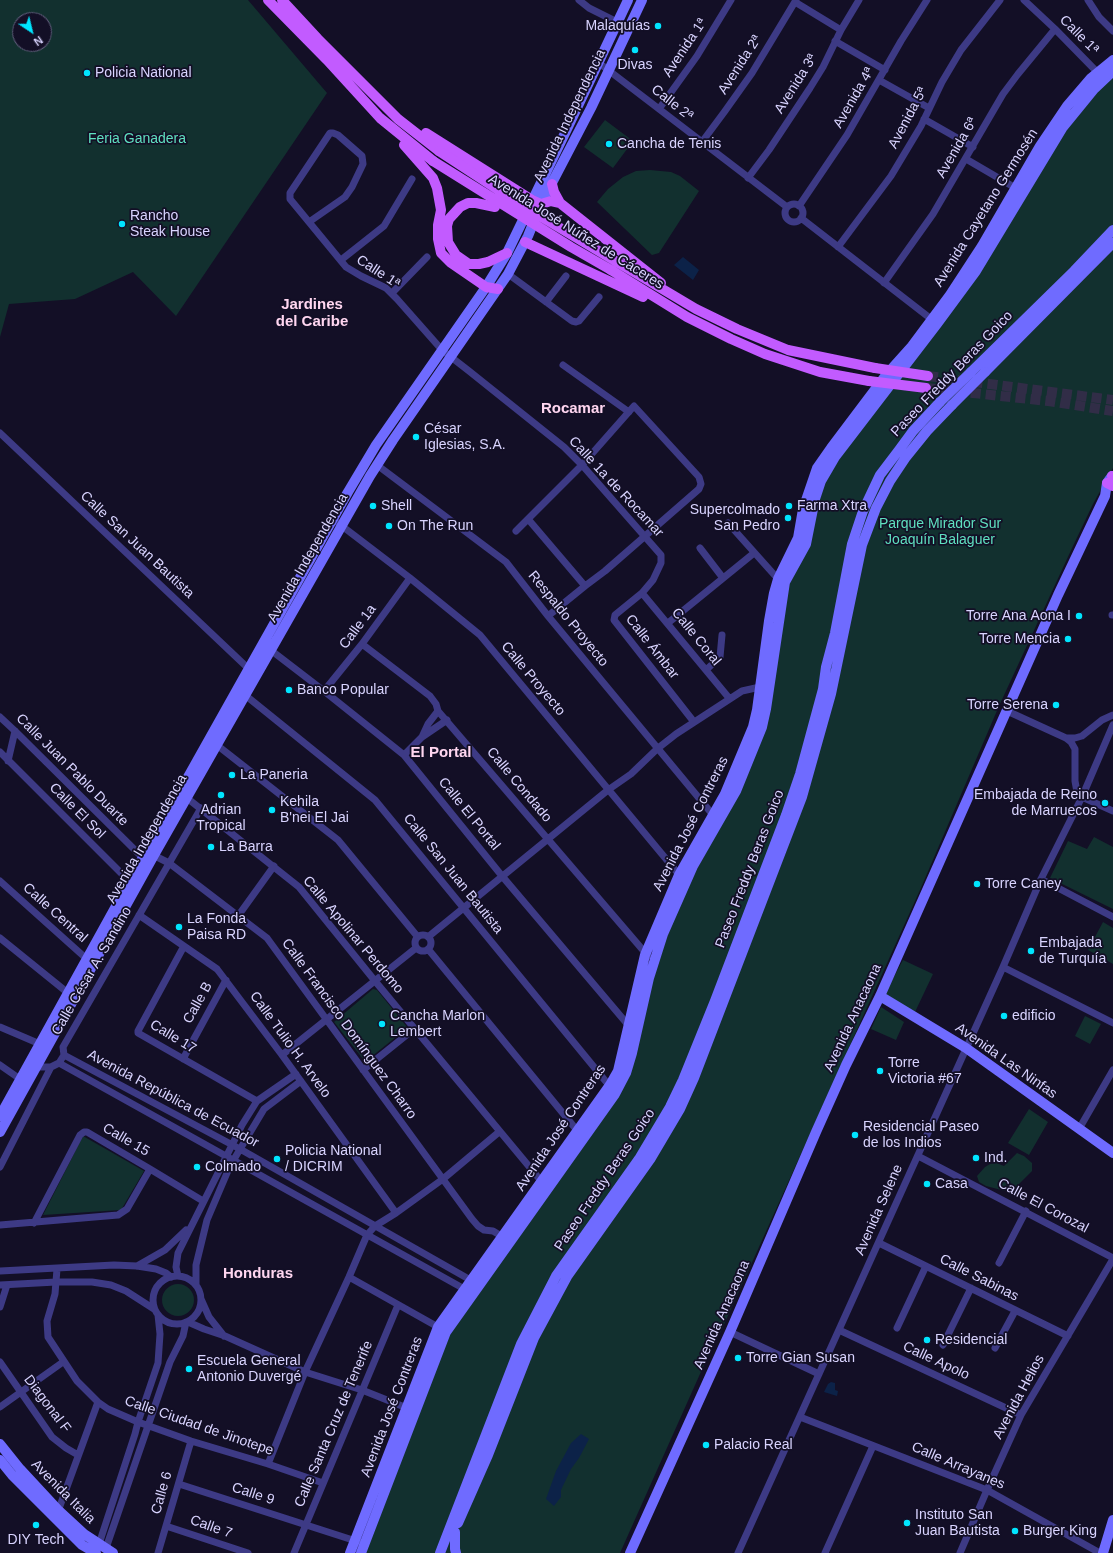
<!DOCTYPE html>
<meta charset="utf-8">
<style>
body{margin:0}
#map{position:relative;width:1113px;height:1553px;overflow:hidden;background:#130f26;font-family:Helvetica,sans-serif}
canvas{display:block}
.north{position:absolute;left:12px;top:12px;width:40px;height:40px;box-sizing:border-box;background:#130f26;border:1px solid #625e7d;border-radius:50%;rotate:145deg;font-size:11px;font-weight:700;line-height:16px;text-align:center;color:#d9d4ff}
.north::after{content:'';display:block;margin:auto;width:14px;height:18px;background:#00e5ff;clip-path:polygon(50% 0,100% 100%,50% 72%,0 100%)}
</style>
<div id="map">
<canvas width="1113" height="1553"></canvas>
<div class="north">N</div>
</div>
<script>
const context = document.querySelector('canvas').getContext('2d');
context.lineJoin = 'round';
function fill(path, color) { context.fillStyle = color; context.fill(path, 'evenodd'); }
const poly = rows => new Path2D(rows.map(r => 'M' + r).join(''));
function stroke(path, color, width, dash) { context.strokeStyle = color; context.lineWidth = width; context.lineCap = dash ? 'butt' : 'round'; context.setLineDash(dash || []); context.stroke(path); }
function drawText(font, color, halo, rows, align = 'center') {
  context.font = font + ' Helvetica,sans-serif'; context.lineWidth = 3.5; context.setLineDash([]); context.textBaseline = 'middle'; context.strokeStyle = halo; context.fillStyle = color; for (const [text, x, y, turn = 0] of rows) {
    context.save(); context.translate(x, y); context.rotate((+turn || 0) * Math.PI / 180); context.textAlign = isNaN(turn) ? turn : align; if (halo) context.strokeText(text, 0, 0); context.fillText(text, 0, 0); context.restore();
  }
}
fill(poly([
 [0,0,248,0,327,93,176,316,133,272,75,299,9,304,0,337],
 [20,20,44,20,44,44,20,44],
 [1113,73,1113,468,1093,504,1073,546,999,706,920,890,722,1329,704,1365,620,1553,365,1553,449,1333,621,1091,655,966,686,889,726,816,787,589,824,482,1051,149],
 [605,120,633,141,613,168,584,147],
 [650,170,671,172,680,176,699,191,659,253,652,255,597,202,608,189,623,177,636,171],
 [1094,837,1113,847,1113,909,1050,878,1068,841,1087,849],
 [1103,922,1113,928,1113,964,1088,950],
 [903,960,933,974,915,1012,884,995],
 [373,989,377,990,407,1027,406,1029,366,1061,363,1059,334,1022],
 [881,1007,904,1022,896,1040,871,1029],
 [1085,1016,1101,1024,1090,1044,1075,1036],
 [1029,1109,1048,1122,1029,1155,1008,1143],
 [83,1136,144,1171,121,1210,43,1215],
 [1017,1153,1024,1156,1032,1163,1032,1171,1013,1190,1009,1192,986,1186,979,1182,977,1176,985,1167,990,1164,996,1163,1004,1166],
 '162 1300a16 16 0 1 1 32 0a16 16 0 1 1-32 0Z'
]), '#12302f');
fill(poly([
 [683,257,699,270,693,280,674,265],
 [831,1382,835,1383,835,1390,838,1391,837,1396,824,1392,828,1384],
 [581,1434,589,1439,579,1458,571,1469,561,1490,561,1497,554,1506,546,1499,556,1471,571,1443]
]), '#0c2248');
stroke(poly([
 [928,376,1113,400],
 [926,388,1048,401,1113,411]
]), '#312d47', 10, [10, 5]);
stroke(poly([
 [579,0,589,8,617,22],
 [1024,0,1055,29,1101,76],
 [1088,0,1099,17,1113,31],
 [795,2,841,30],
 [835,41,885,70],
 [599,63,787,207],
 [879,80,929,108],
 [659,109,697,56,731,0],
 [924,119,973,147],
 [702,142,725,111,752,73,796,0],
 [966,159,1019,190],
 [748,178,769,150,810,88,823,67,841,30,859,0],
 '785 213a9 9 0 1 1 18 0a9 9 0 1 1-18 0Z',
 [799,206,847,135,901,41,927,0],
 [801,218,935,322],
 [309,222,345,197,352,187,363,164,362,156,338,135,333,133,330,133,290,193,290,199,346,267,361,276,386,288,397,299,442,350,469,371,564,447,582,465,661,555,661,563,653,580,642,593,615,615,614,620,694,722],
 [838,247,891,176,921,126,942,82,961,50,1000,0],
 [341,260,384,226,412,179],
 [508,274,572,321,576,322,579,321,599,297],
 [884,283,933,214,1003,94,1018,74,1055,29],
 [392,293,427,257],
 [546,302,566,276],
 [563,365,629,412],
 [0,433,251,671],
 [377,465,506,562,548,616,713,815],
 [338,523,410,578,480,635,681,877],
 [728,523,778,579],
 [516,531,528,519],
 [700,548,723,578],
 [642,593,729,698],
 [1112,615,1113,615],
 [548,616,585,586,605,571,699,489,701,484,699,477,634,406,582,465,528,519,585,586],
 [668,623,754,553],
 [362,644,430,696,436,704,438,711,648,956],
 [268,648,324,691,404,755,502,876,629,1026],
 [706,670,720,657,722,635],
 [324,691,362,644,410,578],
 [245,695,375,800,612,1089],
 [1007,711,1066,738,1071,742,1075,749,1075,781,1077,792,1082,797,1113,811],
 [0,717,15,731,143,858],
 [422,737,447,720],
 [1066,738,1075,738,1082,736,1102,720,1113,715],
 [213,742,338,840,417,936],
 [0,752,130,882,134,884],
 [404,755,422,737,428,724,438,711],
 [8,761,15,731],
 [187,798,299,887,375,981,542,1182],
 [151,854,169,863,267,938,472,1219,478,1226,484,1230,493,1231,503,1237],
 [1041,879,1113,917],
 [0,881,89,961],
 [139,915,217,969,282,1055,396,1213],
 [238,916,274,866],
 '415 943a8 8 0 1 1 16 0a8 8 0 1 1-16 0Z',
 [428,937,608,790,631,774,657,749,676,734,742,691,760,687,764,688],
 [0,938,68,993],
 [184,946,138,1031,138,1033,257,1101],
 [428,949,580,1134],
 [1003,967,1113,1023],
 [0,1027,40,1044],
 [64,1055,240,1149,474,1282],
 [282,1055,416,948],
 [183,1059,226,980],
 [59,1063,468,1291],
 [0,1065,20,1079],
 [32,1066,35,1067,51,1067],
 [363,1070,414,1029],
 [1079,1129,1113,1070],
 [918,1156,1113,1258],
 [0,1167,51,1067,59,1063,64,1055,63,1047,201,808],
 [34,1223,80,1135,84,1132,87,1132,150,1169,203,1201],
 [0,1225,118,1215,127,1209,150,1169],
 [879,1243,1068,1336],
 [999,1263,1026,1211],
 [137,1266,165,1250,186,1230],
 [57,1269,55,1294,47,1321,48,1337,77,1381,98,1402,108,1409,138,1422,191,1441,268,1464,323,1483],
 [0,1271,114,1265,137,1266,156,1269,166,1273,171,1277],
 [178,1276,176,1267,178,1253,242,1125,257,1101,296,1074],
 '153 1300a24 24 0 1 1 48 0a24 24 0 1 1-48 0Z',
 [349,1277,438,1327],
 [0,1285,56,1282,92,1282,111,1285,126,1291,154,1309],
 [196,1285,196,1265,207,1220,230,1166,264,1109,301,1081],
 [201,1299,209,1317,224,1336],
 [0,1307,7,1285],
 [188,1322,204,1329,225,1336,305,1372,362,1390,407,1408],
 [897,1328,926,1266],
 [839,1330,1021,1415],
 [730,1332,819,1374],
 [943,1345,971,1288],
 [995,1348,1015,1311],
 [0,1362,52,1437,66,1448,78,1455],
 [0,1407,63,1362],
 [800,1417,987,1490,1100,1553],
 [268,1464,305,1372,349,1277,367,1235,375,1226,396,1213,443,1179,499,1132],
 [179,1484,359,1542],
 [57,1514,98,1402],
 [166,1526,248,1553],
 [99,1544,135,1434,138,1422,158,1363,160,1334,158,1315],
 [106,1548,170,1362,183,1336,186,1322],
 [158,1553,191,1441],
 [294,1553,398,1305],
 [738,1553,1003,967,1041,879,1082,797,1113,725],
 [825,1553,873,1446],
 [960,1553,987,1490,1021,1415,1113,1259]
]), '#3d3a85', 7);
stroke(poly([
 [971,372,1074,271,1113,230],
 [985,372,1113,243],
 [880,996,966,1048,1113,1153],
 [0,1116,146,852,348,492,376,445,486,287,507,253,567,129,628,0],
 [0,1132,154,855,370,476,393,440,508,274,528,236,541,204,591,108,642,0],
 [0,1444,20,1469,58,1510,84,1534,113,1553],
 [0,1460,12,1475,82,1545,96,1553],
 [458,1523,488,1455,534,1338,568,1275,651,1158,680,1109,694,1078,802,797,831,694,862,545,876,508,890,481,906,457,927,431,952,405],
 [455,1532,455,1549,456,1553],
 [350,1553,438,1327,610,1085,618,1071,645,955,679,875,725,794,753,727,757,710,769,621,774,593,778,579,798,538,803,509,817,468,831,448,886,375,912,346,950,295,982,246,1040,146,1067,106,1091,78,1113,60],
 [361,1553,446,1332,615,1094,626,1073,632,1053,649,978,663,934,693,866,736,791,762,727,766,709,785,582,806,544,815,499,821,481,835,457,937,324,976,271,1063,127,1094,89,1113,71],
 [440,1553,521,1344,556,1276,639,1159,670,1107,683,1080,715,1001,786,815,800,774,823,689,826,667,835,633,852,544,863,511,880,475,899,450,913,431,940,402],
 [630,1553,730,1332,816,1132,846,1065,880,996,1058,595,1105,496,1107,483,1112,476],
 [1103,1553,1113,1520]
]), '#6f6bff', 10);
stroke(poly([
 [268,0,327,60,380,118,433,161],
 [282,0,318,39,398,119,439,151],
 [426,133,532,200,541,204,551,201,560,203],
 [404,145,433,178,437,188,441,210,438,225,438,239,441,253,451,263,486,287,498,289],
 [552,184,554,192,560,203,661,283],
 [495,207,476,203,468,203,460,207,449,219,447,226,448,242,456,255,469,264,479,264,488,262,507,253],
 [525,242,643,297],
 [617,262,696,309,737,329,788,350,875,368],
 [611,270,687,317,731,339,765,354,820,372,869,381],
 [1112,476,1113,476],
 [1107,483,1113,486]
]), '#c25bff', 10);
stroke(poly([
 [940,402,971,372],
 [952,405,985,372]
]), '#6f6bff', 10);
stroke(poly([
 [439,151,520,204,617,262],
 [433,161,571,247,611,270],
 [875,368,928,376],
 [869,381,926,388]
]), '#c25bff', 10);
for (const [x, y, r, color] of [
 [658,26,4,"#00e5ff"],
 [635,50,4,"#00e5ff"],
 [87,73,4,"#00e5ff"],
 [609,144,4,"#00e5ff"],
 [122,224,4,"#00e5ff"],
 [416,437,4,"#00e5ff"],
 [373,506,4,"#00e5ff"],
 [789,506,4,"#00e5ff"],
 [788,518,4,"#00e5ff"],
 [389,526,4,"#00e5ff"],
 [1079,616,4,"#00e5ff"],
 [1068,639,4,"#00e5ff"],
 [289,690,4,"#00e5ff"],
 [1056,705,4,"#00e5ff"],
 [232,775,4,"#00e5ff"],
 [221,795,4,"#00e5ff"],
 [1105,803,4,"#00e5ff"],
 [272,810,4,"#00e5ff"],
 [211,847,4,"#00e5ff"],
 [977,884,4,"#00e5ff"],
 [179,927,4,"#00e5ff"],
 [1031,951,4,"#00e5ff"],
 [1004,1016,4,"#00e5ff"],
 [382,1024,4,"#00e5ff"],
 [880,1071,4,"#00e5ff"],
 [855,1135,4,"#00e5ff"],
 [976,1158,4,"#00e5ff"],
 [277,1159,4,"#00e5ff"],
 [197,1167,4,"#00e5ff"],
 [927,1184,4,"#00e5ff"],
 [927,1340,4,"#00e5ff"],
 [738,1358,4,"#00e5ff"],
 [189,1369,4,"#00e5ff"],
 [706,1445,4,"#00e5ff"],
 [907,1523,4,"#00e5ff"],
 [36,1525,4,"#00e5ff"],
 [1015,1531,4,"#00e5ff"]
]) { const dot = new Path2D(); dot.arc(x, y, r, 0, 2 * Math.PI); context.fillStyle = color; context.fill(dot); stroke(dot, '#130f26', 1.5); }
drawText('14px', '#d9d4ff', '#130f26', [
 ["Malaquías",650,26,"right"],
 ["Divas",635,65,"center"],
 ["Policia National",95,73],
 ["Cancha de Tenis",617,144],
 ["Rancho",130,216],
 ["Steak House",130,232],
 ["César",424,429],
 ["Iglesias, S.A.",424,445],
 ["Shell",381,506],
 ["Farma Xtra",797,506],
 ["Supercolmado",780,510,"right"],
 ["San Pedro",780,526,"right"],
 ["On The Run",397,526],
 ["Torre Ana Aona I",1071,616,"right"],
 ["Torre Mencia",1060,639,"right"],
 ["Banco Popular",297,690],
 ["Torre Serena",1048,705,"right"],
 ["La Paneria",240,775],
 ["Embajada de Reino",1097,795,"right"],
 ["de Marruecos",1097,811,"right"],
 ["Kehila",280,802],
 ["B'nei El Jai",280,818],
 ["Adrian",221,810,"center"],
 ["Tropical",221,826,"center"],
 ["La Barra",219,847],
 ["Torre Caney",985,884],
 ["La Fonda",187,919],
 ["Paisa RD",187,935],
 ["Embajada",1039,943],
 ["de Turquía",1039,959],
 ["Cancha Marlon",390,1016],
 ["Lembert",390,1032],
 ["edificio",1012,1016],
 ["Torre",888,1063],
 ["Victoria #67",888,1079],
 ["Residencial Paseo",863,1127],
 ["de los Indios",863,1143],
 ["Policia National",285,1151],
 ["/ DICRIM",285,1167],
 ["Ind.",984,1158],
 ["Colmado",205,1167],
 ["Casa",935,1184],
 ["Residencial",935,1340],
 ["Torre Gian Susan",746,1358],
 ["Escuela General",197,1361],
 ["Antonio Duvergé",197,1377],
 ["Palacio Real",714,1445],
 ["Instituto San",915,1515],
 ["Juan Bautista",915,1531],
 ["Burger King",1023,1531],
 ["DIY Tech",36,1540,"center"]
], 'left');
drawText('14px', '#d9d4ff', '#130f26', [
 ["Calle 1ª",1079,35,45],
 ["Avenida 1ª",685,48,-56],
 ["Avenida 2ª",740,65,-57],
 ["Avenida 3ª",796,84,-58],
 ["Avenida 4ª",854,98,-60],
 ["Calle 2ª",672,103,38],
 ["Avenida Independencia",570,116,-64],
 ["Avenida 5ª",908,118,-62],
 ["Avenida 6ª",957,148,-60],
 ["Avenida Cayetano Germosén",986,208,-58],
 ["Avenida José Núñez de Cáceres",576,232,32],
 ["Calle 1ª",378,272,33],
 ["Paseo Freddy Beras Goico",952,374,-46],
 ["Calle 1a de Rocamar",616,487,47],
 ["Calle San Juan Bautista",137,545,43],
 ["Avenida Independencia",308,558,-60],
 ["Respaldo Proyecto",568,619,51],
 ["Calle 1a",358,627,-53],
 ["Calle Coral",696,637,51],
 ["Calle Ámbar",652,647,52],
 ["Calle Proyecto",533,679,50],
 ["Calle Juan Pablo Duarte",72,770,45],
 ["Calle Condado",519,785,50],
 ["Calle El Sol",77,811,45],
 ["Calle El Portal",469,814,51],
 ["Avenida José Contreras",691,824,-63],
 ["Avenida Independencia",147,839,-60],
 ["Paseo Freddy Beras Goico",750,869,-69],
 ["Calle San Juan Bautista",453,874,51],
 ["Calle Central",55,913,42],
 ["Calle Apolinar Perdomo",353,935,50],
 ["Calle César A. Sandino",92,971,-60],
 ["Calle B",198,1003,-61],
 ["Avenida Anacaona",853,1018,-65],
 ["Calle Francisco Domínguez Charro",349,1029,54],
 ["Calle 17",173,1037,31],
 ["Calle Tulio H. Arvelo",290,1045,54],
 ["Avenida Las Ninfas",1006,1061,35],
 ["Avenida República de Ecuador",173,1099,28],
 ["Avenida José Contreras",561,1128,-56],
 ["Calle 15",126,1140,30],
 ["Paseo Freddy Beras Goico",605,1180,-56],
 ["Calle El Corozal",1043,1206,28],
 ["Avenida Selene",879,1210,-66],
 ["Calle Sabinas",979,1278,27],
 ["Avenida Anacaona",722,1315,-66],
 ["Calle Apolo",936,1361,25],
 ["Avenida Helios",1019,1397,-62],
 ["Diagonal F",47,1404,53],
 ["Avenida José Contreras",392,1407,-69],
 ["Calle Santa Cruz de Tenerife",334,1424,-67],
 ["Calle Ciudad de Jinotepe",199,1426,19],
 ["Calle Arrayanes",958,1466,23],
 ["Avenida Italia",63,1492,45],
 ["Calle 6",162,1493,-74],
 ["Calle 9",253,1494,18],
 ["Calle 7",211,1527,19]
]);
drawText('14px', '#5fe0c0', '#130f26', [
 ["Feria Ganadera",137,139],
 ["Parque Mirador Sur",940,524],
 ["Joaquín Balaguer",940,540]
]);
drawText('bold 15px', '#ffd6f0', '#130f26', [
 ["Jardines",312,305],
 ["del Caribe",312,322],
 ["Rocamar",573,409],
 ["El Portal",441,753],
 ["Honduras",258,1274]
]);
</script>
